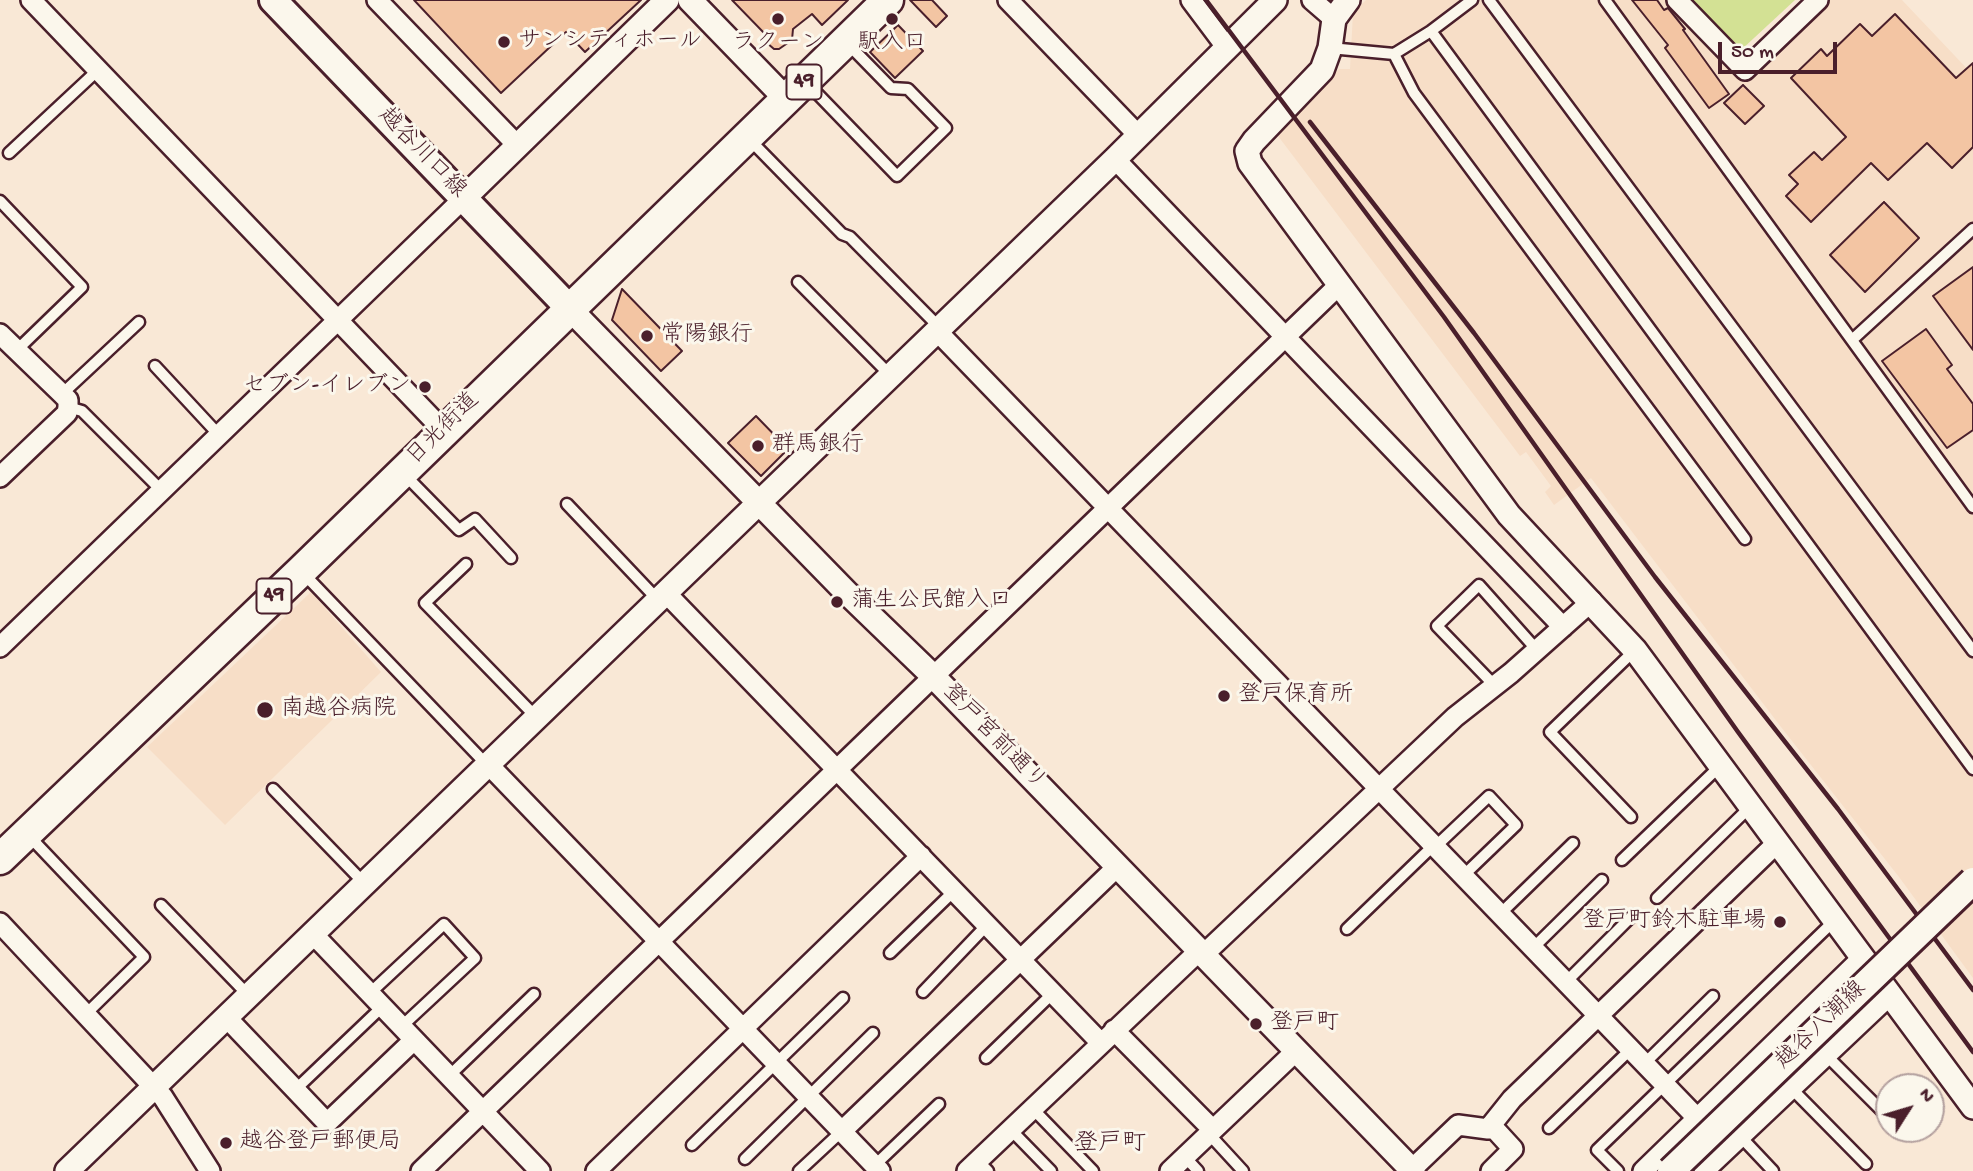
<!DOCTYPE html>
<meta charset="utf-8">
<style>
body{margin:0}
#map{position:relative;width:1973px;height:1171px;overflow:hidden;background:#f9e8d6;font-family:"Gochi Hand",sans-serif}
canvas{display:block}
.north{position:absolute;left:1875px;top:1073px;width:70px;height:70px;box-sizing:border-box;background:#fbf7ec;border:2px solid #b4a19f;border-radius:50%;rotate:53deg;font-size:19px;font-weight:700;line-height:28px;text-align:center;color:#4a1f2b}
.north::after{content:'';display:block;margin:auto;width:24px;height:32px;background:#4a1f2b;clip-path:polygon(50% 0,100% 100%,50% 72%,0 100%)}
.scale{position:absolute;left:1718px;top:42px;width:119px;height:32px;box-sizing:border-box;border:4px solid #4a1f2b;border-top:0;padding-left:9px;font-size:21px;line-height:24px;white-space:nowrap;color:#4a1f2b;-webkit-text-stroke:5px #fbf7ec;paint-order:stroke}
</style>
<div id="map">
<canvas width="1973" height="1171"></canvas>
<div class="north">N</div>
<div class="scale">50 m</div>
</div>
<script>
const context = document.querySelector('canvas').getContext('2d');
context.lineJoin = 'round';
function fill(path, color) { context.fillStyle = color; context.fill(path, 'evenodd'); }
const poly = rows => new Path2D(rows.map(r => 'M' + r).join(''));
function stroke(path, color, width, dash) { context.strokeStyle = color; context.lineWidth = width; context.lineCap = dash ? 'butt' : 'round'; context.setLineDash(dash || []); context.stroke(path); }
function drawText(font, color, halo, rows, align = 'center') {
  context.font = font + ' "Gochi Hand","Klee One",sans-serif'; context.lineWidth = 6; context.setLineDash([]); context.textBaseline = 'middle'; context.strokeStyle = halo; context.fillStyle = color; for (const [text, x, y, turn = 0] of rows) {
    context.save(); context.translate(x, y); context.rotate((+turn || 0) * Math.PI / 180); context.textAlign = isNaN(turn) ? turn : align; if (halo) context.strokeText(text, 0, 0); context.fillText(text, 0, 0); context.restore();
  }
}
fill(poly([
 [1366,0,1667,0,1748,79,1829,0,1902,0,1973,75,1973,978,1899,877,1781,727,1591,478,1554,505,1545,492,1551,486,1526,452,1520,456,1275,132,1339,69,1350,69,1353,13],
 [311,592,381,672,225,825,147,747]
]), '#f7dec7');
fill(poly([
 [1690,0,1795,0,1740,51]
]), '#d3e194');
const building = poly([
 [414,0,641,0,585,52,566,32,501,93,414,0],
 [732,0,848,0,822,25,812,14,793,29,792,40,779,49,774,49,767,43,766,35,732,0],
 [910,0,932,0,947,16,936,27,910,0],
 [1632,0,1657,0,1664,10,1668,8,1685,29,1683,30,1729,94,1709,108,1665,48,1668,45,1632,0],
 [1895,14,1956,78,1973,63,1973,147,1952,168,1927,143,1888,180,1871,163,1811,222,1786,196,1798,184,1789,175,1814,152,1822,160,1846,137,1791,78,1821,49,1827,56,1860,24,1872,36,1895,14],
 [898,25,923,51,895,78,870,52,898,25],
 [1743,85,1764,106,1745,124,1724,103,1743,85],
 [1884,202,1919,238,1865,292,1830,255,1884,202],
 [1973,267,1973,350,1933,296,1973,267],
 [622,289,682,351,661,371,612,320,622,289],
 [1926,329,1952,365,1947,369,1973,404,1973,430,1947,448,1882,361,1926,329],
 [756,416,788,449,761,476,728,443,756,416]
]);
fill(building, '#f3c5a3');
stroke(building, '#4a1f2b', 2);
const service = poly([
 [1489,0,1973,651],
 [1605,0,1973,507],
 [1431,31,1973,769],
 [1330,48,1394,54,1431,31,1472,0],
 [1394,54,1414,93,1745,539],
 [806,82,897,176,946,128,908,89,891,88,849,45],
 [750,140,842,234,850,237,940,328],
 [9,153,98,70],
 [0,201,82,287,17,350],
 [798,282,890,375],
 [1852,340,1973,229],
 [155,366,219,435],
 [62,394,139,322],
 [68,407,82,411,162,491],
 [405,475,459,530,475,519,511,558],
 [567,504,658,600],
 [466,564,425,603,536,717],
 [304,574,487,765],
 [1494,685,1437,626,1479,585,1536,649],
 [273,789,364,883],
 [1631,817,1550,732,1635,650],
 [30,837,144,957,86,1014],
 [1435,847,1489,796,1516,825,1463,876],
 [1622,860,1720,766],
 [1657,898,1751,806],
 [161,905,248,995],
 [1500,914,1573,843],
 [1347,929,1434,845],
 [1533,948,1602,880],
 [890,953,954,891],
 [1566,982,1633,915],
 [923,992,987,925],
 [369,994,444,924,475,958,401,1027],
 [1826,1055,1889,1118],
 [986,1058,1053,993],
 [1645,1063,1713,996],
 [449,1076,534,994],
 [1791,1088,1866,1164],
 [295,1090,382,1007],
 [1033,1109,1093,1171],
 [1549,1128,1631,1049],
 [1011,1130,1051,1171],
 [1209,1134,1243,1171],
 [1740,1136,1773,1171],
 [692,1145,843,998],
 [1185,1157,1198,1171],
 [745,1159,873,1033],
 [978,1161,988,1171],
 [874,1166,939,1104],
 [799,1171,842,1131],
 [1618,1171,1597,1150,1835,920]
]);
const minor = poly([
 [31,0,444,431],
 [377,0,517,145],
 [1008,0,1139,136],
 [1191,0,1227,48],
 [1312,0,1334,19],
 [1677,0,1745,70,1818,0],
 [1115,159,1563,627],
 [937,331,1727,1149],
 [0,334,62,394,68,400,68,407,67,413,0,477],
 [666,593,1101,1043],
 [0,647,464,198],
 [488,764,880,1171],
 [0,923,163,1097,210,1171],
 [312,933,540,1171],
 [1203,955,1455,717,1511,673,1592,601],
 [226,1017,327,1123,414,1040],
 [1114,1030,1213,1130],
 [842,1131,1117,867],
 [1411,1170,1458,1125,1488,1129,1512,1099,1778,842],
 [421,1171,1339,285],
 [596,1171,921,856],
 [967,1171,1199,951],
 [1170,1171,1296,1051],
 [1491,1171,1513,1149,1491,1125],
 [1643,1171,1863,957],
 [1704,1171,1890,995]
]);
const tertiary = poly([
 [690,0,786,99],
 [1348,0,1334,19,1330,48,1322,70,1254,141,1247,151,1250,163,1509,515,1635,650,1973,1107],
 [464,198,667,0],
 [569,308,846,592,933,676,1413,1171],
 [67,1171,1115,159,1275,0]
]);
const secondary = poly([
 [273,0,569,308]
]);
const primary = poly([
 [0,859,301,571,888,0]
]);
stroke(service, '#4a1f2b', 15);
stroke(minor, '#4a1f2b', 24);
stroke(tertiary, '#4a1f2b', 28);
stroke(secondary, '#4a1f2b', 32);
stroke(primary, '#4a1f2b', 35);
stroke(service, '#fbf7ec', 10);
stroke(minor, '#fbf7ec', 19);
stroke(tertiary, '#fbf7ec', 23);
stroke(secondary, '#fbf7ec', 26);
stroke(primary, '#fbf7ec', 30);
stroke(poly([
 [1206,0,1444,317,1738,732,1973,1052],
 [1310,122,1474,333,1655,577,1838,809,1973,990]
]), '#4a1f2b', 4.5);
const secondaryBridge = poly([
 [1671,1171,1973,881]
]);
stroke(secondaryBridge, '#4a1f2b', 32, []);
stroke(secondaryBridge, '#fbf7ec', 26);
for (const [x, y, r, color] of [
 [778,19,7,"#4a1f2b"],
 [892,19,7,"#4a1f2b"],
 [504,42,7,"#4a1f2b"],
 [647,336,7,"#4a1f2b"],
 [425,387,7,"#4a1f2b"],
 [758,446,7,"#4a1f2b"],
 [837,602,7,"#4a1f2b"],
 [1224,696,7,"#4a1f2b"],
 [265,710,9,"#4a1f2b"],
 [1780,922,7,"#4a1f2b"],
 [1256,1024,7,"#4a1f2b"],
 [226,1143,7,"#4a1f2b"]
]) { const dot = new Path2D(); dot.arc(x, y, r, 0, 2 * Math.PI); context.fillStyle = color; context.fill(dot); stroke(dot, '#fbf7ec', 2.5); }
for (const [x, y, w] of [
 [804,82,35],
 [274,596,35]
]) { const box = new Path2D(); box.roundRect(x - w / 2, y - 17.5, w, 35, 5); context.fillStyle = '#fbf7ec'; context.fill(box); stroke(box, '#4a1f2b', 2); }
drawText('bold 21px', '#4a1f2b', null, [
 ["49",804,82],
 ["49",274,596]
]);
drawText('23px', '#4a1f2b', '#fbf7ec', [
 ["サンシティホール",518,42],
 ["ラクーン",778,44,"center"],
 ["駅入口",892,44,"center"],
 ["常陽銀行",661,336],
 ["セブン-イレブン",411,387,"right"],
 ["群馬銀行",772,446],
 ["蒲生公民館入口",851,602],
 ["登戸保育所",1238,696],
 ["南越谷病院",281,710],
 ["登戸町鈴木駐車場",1766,922,"right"],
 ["登戸町",1270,1024],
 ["越谷登戸郵便局",240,1143]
], 'left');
drawText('23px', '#4a1f2b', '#fbf7ec', [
 ["越谷川口線",421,154,46],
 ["日光街道",444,430,-45],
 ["登戸宮前通り",993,738,46],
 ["越谷八潮線",1822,1026,-44]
]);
drawText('24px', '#4a1f2b', '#fbf7ec', [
 ["登戸町",1110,1145]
]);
</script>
